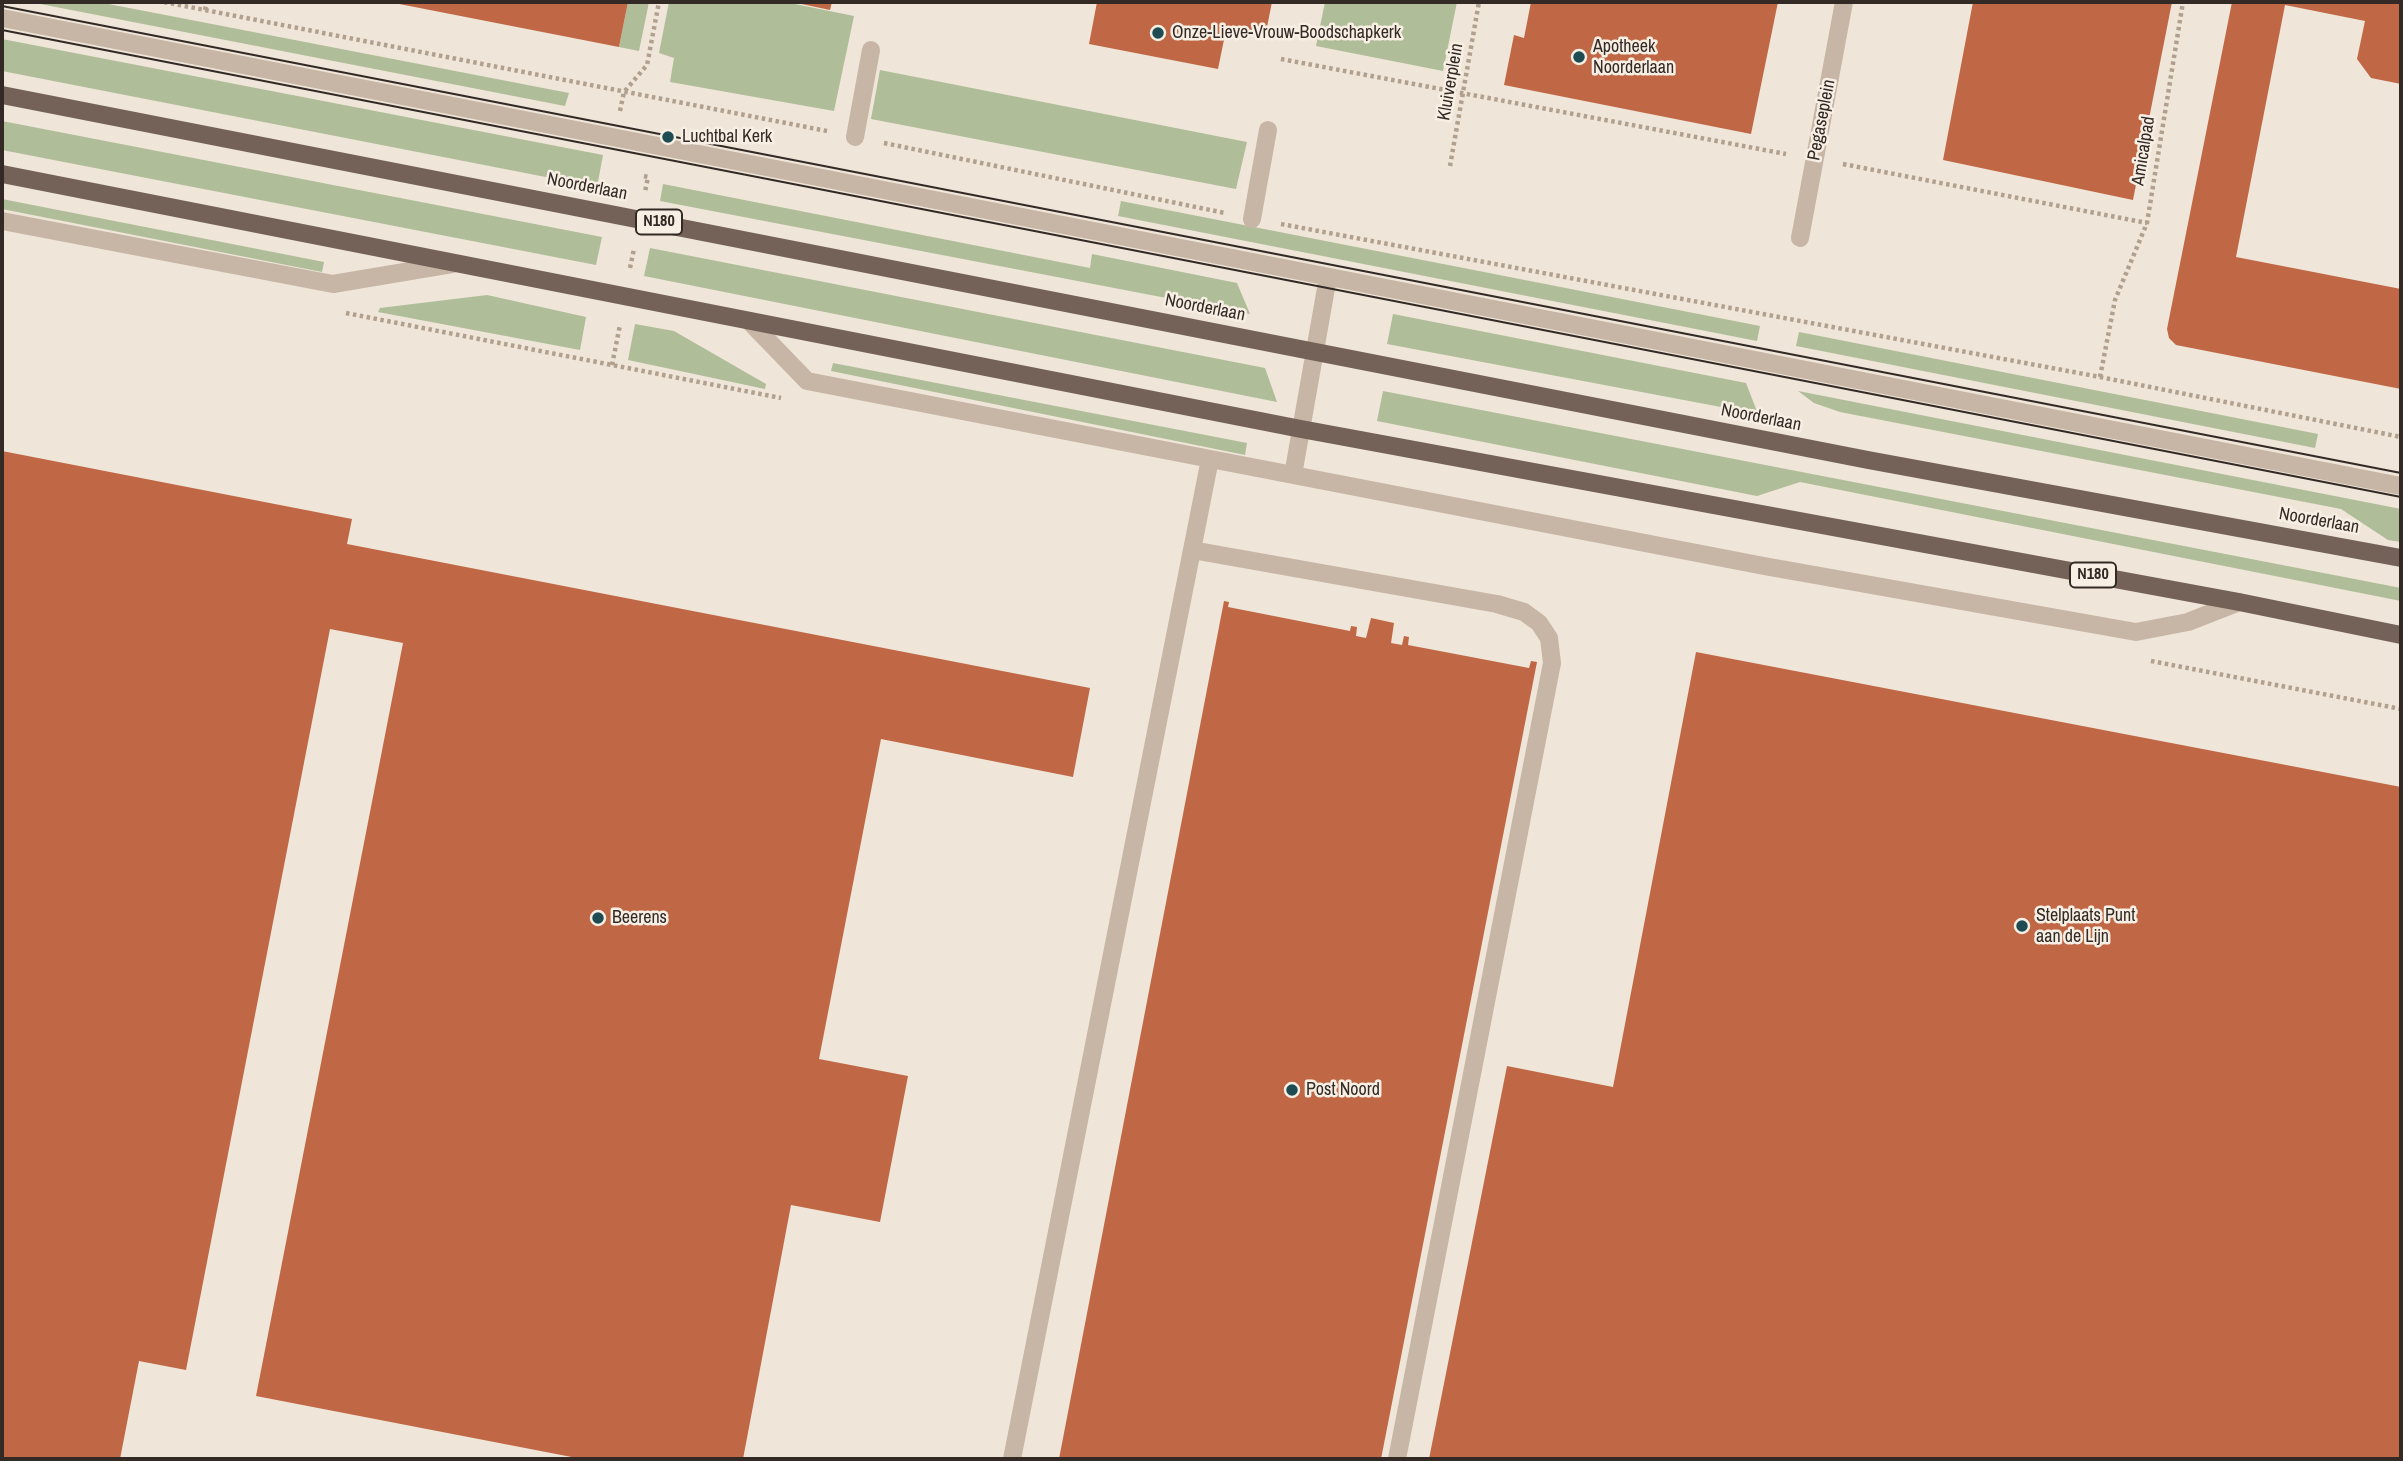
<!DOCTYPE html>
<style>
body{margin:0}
#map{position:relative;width:2403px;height:1461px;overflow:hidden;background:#efe5d8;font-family:"Archivo Narrow",sans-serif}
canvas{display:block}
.frame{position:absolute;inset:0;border:4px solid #332a26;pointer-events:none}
</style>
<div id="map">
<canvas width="2403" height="1461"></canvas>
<div class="frame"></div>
</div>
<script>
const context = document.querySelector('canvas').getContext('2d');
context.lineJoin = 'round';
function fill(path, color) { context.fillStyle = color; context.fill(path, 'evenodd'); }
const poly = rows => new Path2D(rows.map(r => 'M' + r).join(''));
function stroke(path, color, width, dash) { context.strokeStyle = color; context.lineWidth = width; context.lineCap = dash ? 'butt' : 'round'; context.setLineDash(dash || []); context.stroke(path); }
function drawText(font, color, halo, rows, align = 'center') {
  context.font = font + ' "Archivo Narrow",sans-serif'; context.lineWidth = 5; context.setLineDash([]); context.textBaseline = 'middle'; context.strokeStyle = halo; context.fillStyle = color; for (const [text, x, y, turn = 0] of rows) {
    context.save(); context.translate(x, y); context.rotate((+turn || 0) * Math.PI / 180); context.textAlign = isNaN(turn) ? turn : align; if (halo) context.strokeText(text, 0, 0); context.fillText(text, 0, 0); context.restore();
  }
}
fill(poly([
 [30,2,98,2,569,93,565,106],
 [628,2,649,2,639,51,619,47],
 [669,2,785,2,854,16,834,111,670,82,674,58,659,53],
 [1325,2,1457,2,1443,71,1316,46],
 [2,39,603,155,597,187,2,71],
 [880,70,1247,142,1236,189,871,119],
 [2,121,602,237,596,265,2,150],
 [663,184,1090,268,1092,254,1237,283,1250,314,660,201],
 [2,199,324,262,322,272,2,209],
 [1121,201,1760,326,1757,341,1118,216],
 [650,248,1265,368,1277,402,644,276],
 [487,295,586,317,580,350,378,312,380,308],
 [1393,314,1746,383,1758,414,1387,344],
 [635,324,674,331,766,384,765,389,628,360],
 [1799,332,2318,434,2315,448,1796,346],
 [833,363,1247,443,1245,455,831,371],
 [1383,391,2401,588,2401,601,1800,482,1757,496,1377,421],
 [1798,391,2401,509,2401,542,2388,540,2341,509,1840,412,1814,403]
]), '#b0bd99');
fill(poly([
 [389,2,628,2,619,47],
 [792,2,832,2,830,10],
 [1097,2,1272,2,1265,37,1226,30,1218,69,1089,44],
 [1531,2,1778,2,1751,134,1504,85,1514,35,1524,38],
 [1973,2,2172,2,2133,200,1943,160],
 [2232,2,2401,2,2401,84,2371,78,2357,59,2365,21,2285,5,2236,257,2401,289,2401,389,2176,345,2169,338,2167,329],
 [2,451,352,519,347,544,1090,688,1073,777,881,739,819,1059,908,1076,880,1222,791,1205,743,1459,582,1459,256,1396,403,643,330,629,186,1370,139,1361,120,1459,2,1459],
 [1224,601,1229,602,1228,607,1350,631,1351,626,1357,627,1356,636,1366,638,1371,618,1394,623,1391,643,1402,645,1404,636,1409,637,1408,645,1529,668,1531,661,1537,662,1381,1459,1059,1459],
 [1696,652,2401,787,2401,1459,1429,1459,1507,1066,1613,1087]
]), '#c06846');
stroke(poly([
 [164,2,827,131],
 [205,10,207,2],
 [1281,59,1786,154],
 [620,111,624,92,647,65,659,2],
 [884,143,1225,213],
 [1843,164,2147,223],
 [1450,166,1479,2],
 [644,176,648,177,645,192],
 [1281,224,2100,377,2401,437],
 [630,268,634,249],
 [346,313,781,398],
 [612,365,620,325],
 [2100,377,2115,300,2147,223,2183,2],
 [2151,661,2401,709]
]), '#b2a08f', 4.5, [3.5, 3.5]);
stroke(poly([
 [2,18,2401,486],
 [855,137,871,50],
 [2,221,333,284,452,264],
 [749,321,807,381,1764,566,2136,632,2188,622,2239,602],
 [1293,475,1328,277],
 [1192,550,1497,604,1524,612,1539,623,1549,638,1552,663,1397,1459],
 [1012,1459,1210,459]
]), '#c7b6a5', 18);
stroke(poly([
 [1252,219,1268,130],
 [1800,238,1844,2]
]), '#c7b6a5', 18);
stroke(poly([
 [2,95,1868,460,2401,558],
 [2,174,1301,429,2239,602,2401,635]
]), '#746258', 18);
stroke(poly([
 [2,6,2401,473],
 [2,30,2401,497]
]), '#332a26', 2);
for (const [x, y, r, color] of [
 [1158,33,7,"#1e4c52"],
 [1579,57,7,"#1e4c52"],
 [668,137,7,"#1e4c52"],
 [598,918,7,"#1e4c52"],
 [2022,926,7,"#1e4c52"],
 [1292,1090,7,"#1e4c52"]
]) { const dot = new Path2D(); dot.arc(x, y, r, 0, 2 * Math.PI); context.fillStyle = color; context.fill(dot); stroke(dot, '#f8efe4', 2.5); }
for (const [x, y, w] of [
 [659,222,46],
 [2093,575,46]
]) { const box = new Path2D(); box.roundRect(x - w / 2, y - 12.5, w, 25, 5); context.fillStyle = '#f8efe4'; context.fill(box); stroke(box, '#332a26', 2); }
drawText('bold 16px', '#332a26', null, [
 ["N180",659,222],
 ["N180",2093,575]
]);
drawText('18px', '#332a26', '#f8efe4', [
 ["Onze-Lieve-Vrouw-Boodschapkerk",1172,33],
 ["Apotheek",1593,47],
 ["Noorderlaan",1593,68],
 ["Luchtbal Kerk",682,137],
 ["Stelplaats Punt",2036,916],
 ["aan de Lijn",2036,937],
 ["Beerens",612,918],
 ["Post Noord",1306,1090]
], 'left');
drawText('18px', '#332a26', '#f8efe4', [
 ["Kluiverplein",1451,82,-80],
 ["Pegaseplein",1822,120,-79],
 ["Amicalpad",2144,151,-81],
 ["Noorderlaan",587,187,11],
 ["Noorderlaan",1205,308,11],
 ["Noorderlaan",1761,418,11],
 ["Noorderlaan",2319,521,10]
]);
</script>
